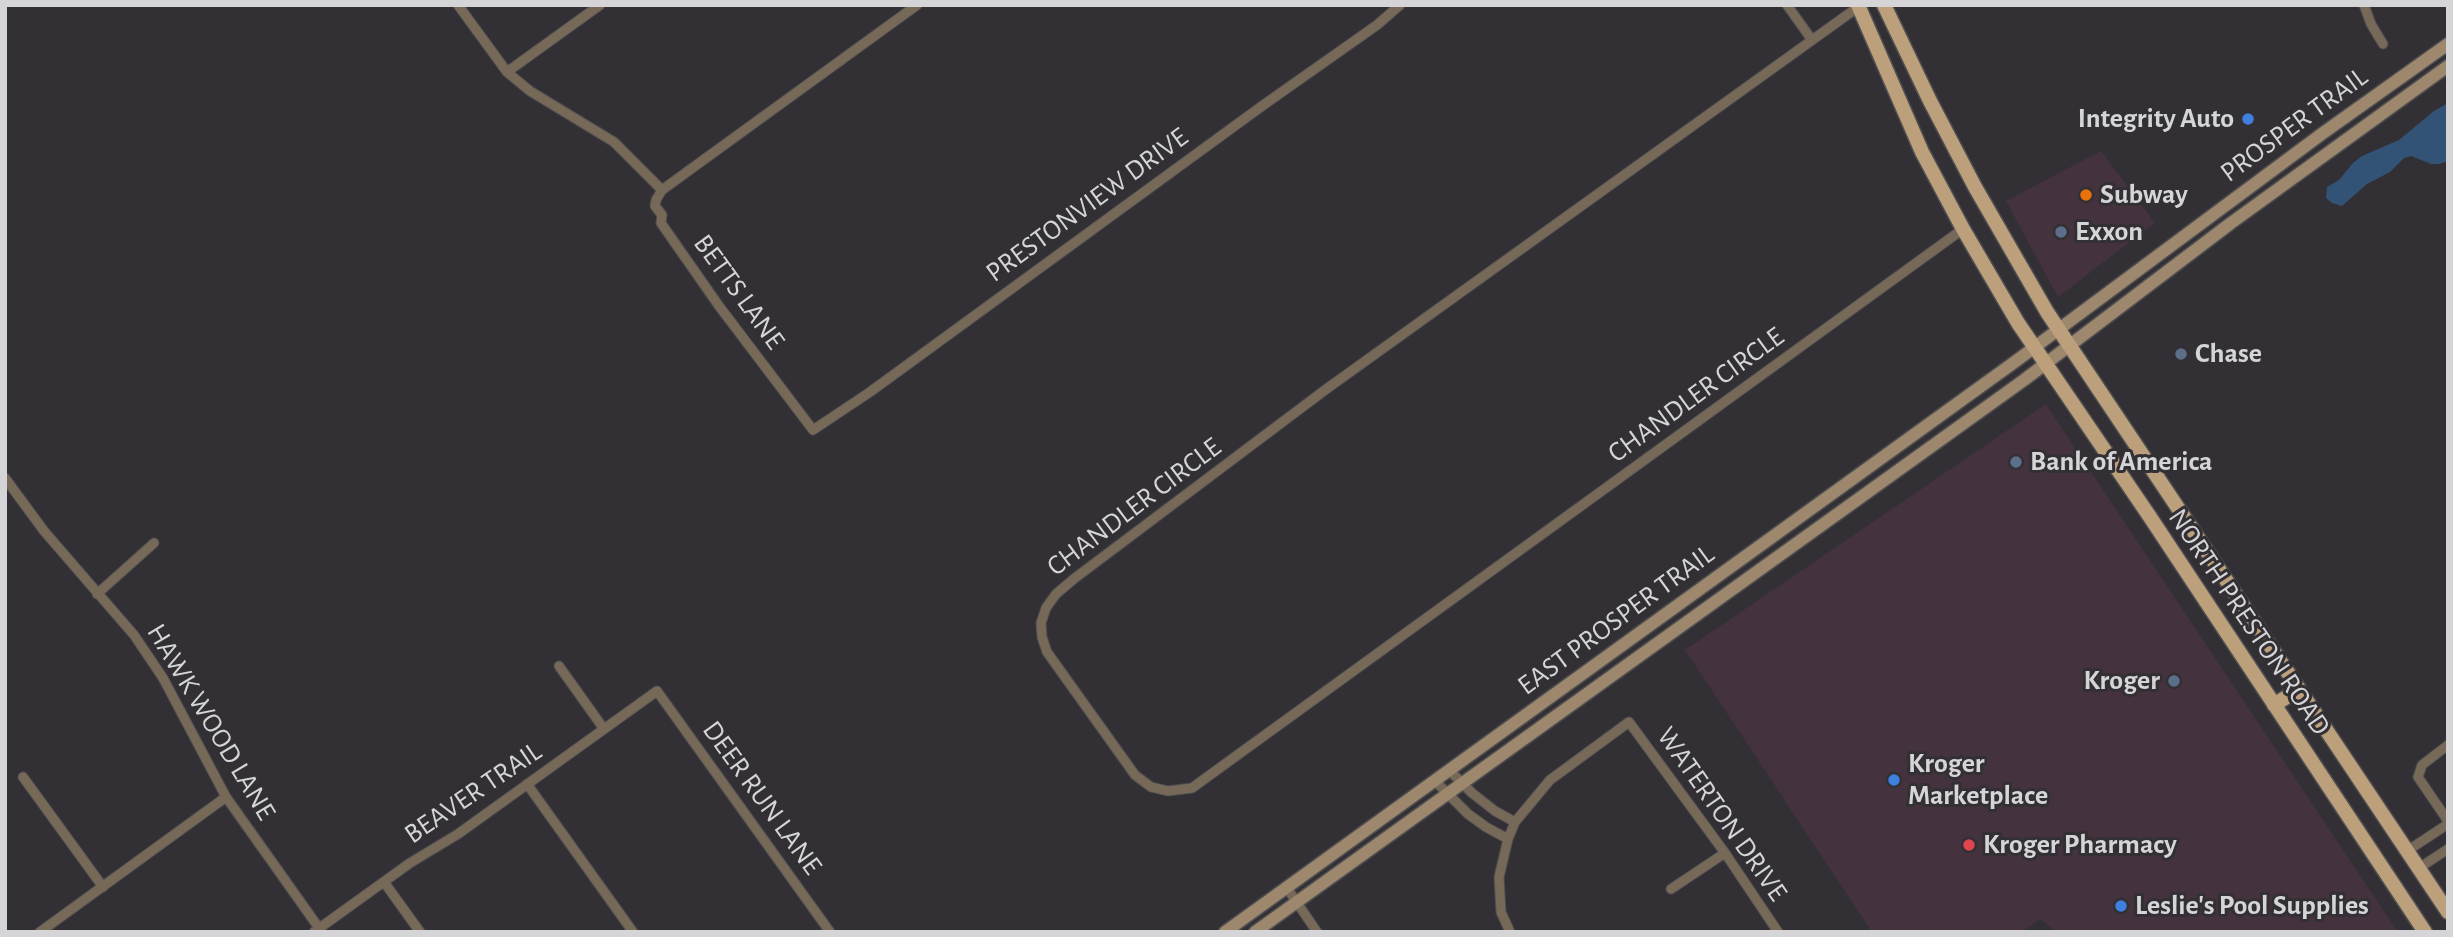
<!DOCTYPE html>
<style>
body{margin:0}
#map{position:relative;width:2453px;height:937px;overflow:hidden;background:#323034;font-family:"Alegreya Sans",sans-serif}
canvas{display:block}
.frame{position:absolute;inset:0;border:7px solid #d5d4d6;pointer-events:none}
</style>
<div id="map">
<canvas width="2453" height="937"></canvas>
<div class="frame"></div>
</div>
<script>
const context = document.querySelector('canvas').getContext('2d');
context.lineJoin = 'round';
function fill(path, color) { context.fillStyle = color; context.fill(path, 'evenodd'); }
const poly = rows => new Path2D(rows.map(r => 'M' + r).join(''));
function stroke(path, color, width, dash) { context.strokeStyle = color; context.lineWidth = width; context.lineCap = dash ? 'butt' : 'round'; context.setLineDash(dash || []); context.stroke(path); }
function drawText(font, color, halo, rows, align = 'center') {
  context.font = font + ' "Alegreya Sans",sans-serif'; context.lineWidth = 6; context.setLineDash([]); context.textBaseline = 'middle'; context.strokeStyle = halo; context.fillStyle = color; for (const [text, x, y, turn = 0] of rows) {
    context.save(); context.translate(x, y); context.rotate((+turn || 0) * Math.PI / 180); context.textAlign = isNaN(turn) ? turn : align; if (halo) context.strokeText(text, 0, 0); context.fillText(text, 0, 0); context.restore();
  }
}
fill(poly([
 [2101,151,2155,223,2058,297,2006,201],
 [2046,404,2398,932,2057,932,2040,919,2021,932,1872,932,1685,650]
]), '#44333e');
fill(poly([
 [2448,103,2448,161,2439,164,2431,164,2411,156,2404,158,2390,172,2367,184,2342,206,2332,203,2326,198,2327,187,2339,180,2353,163,2362,156,2399,140,2434,111]
]), '#335376');
const minor = poly([
 [458,5,507,72,530,91,614,142,662,190],
 [917,5,662,190,656,200,655,206,662,215,661,223,719,306,813,430,870,392,1262,106,1377,25,1400,5],
 [1787,5,1812,40],
 [1861,5,1325,390,1075,578,1056,594,1046,608,1041,623,1042,637,1047,652,1135,775,1151,787,1168,791,1192,788,1963,229],
 [2364,5,2371,24,2383,44],
 [507,72,600,5],
 [5,478,44,531,134,635,163,678,226,797,319,928],
 [97,594,154,543],
 [559,666,604,729],
 [2448,745,2422,765,2418,777,2448,821],
 [1449,770,1472,793,1495,811,1515,822],
 [23,777,103,887],
 [1435,781,1468,814,1486,827,1508,839],
 [527,784,633,932],
 [2407,851,2448,824],
 [2419,868,2448,849],
 [384,882,420,932],
 [1287,888,1317,932],
 [1671,889,1725,853],
 [40,932,226,797],
 [314,932,410,863,458,834,657,691,830,932],
 [1510,932,1501,912,1499,877,1508,839,1515,822,1550,780,1629,722,1725,853,1778,932]
]);
const secondary = poly([
 [1225,932,2016,361,2323,133,2448,44],
 [1255,932,2024,380,2231,223,2448,66]
]);
const primary = poly([
 [1858,5,1922,152,1963,229,2018,323,2150,517,2425,932],
 [1884,5,1930,101,1975,187,2047,312,2448,912],
 [2274,705,2299,689]
]);
stroke(minor, '#4f4e51', 11);
stroke(secondary, '#4f4e51', 15);
stroke(primary, '#4f4e51', 17);
stroke(minor, '#776958', 9);
stroke(secondary, '#9e886d', 12);
stroke(primary, '#bca07c', 14);
for (const [x, y, r, color] of [
 [2248,119,7,"#3f7fe0"],
 [2086,195,7,"#e8710a"],
 [2061,232,7,"#5c6f8a"],
 [2181,354,7,"#5c6f8a"],
 [2016,462,7,"#5c6f8a"],
 [2174,681,7,"#5c6f8a"],
 [1894,780,7,"#3f7fe0"],
 [1969,845,7,"#e0444e"],
 [2121,906,7,"#3f7fe0"]
]) { const dot = new Path2D(); dot.arc(x, y, r, 0, 2 * Math.PI); context.fillStyle = color; context.fill(dot); stroke(dot, '#323034', 2.5); }
drawText('bold 28px', '#d5d4d6', '#323034', [
 ["Integrity Auto",2234,119,"right"],
 ["Subway",2100,195],
 ["Exxon",2075,232],
 ["Chase",2195,354],
 ["Bank of America",2030,462],
 ["Kroger",2160,681,"right"],
 ["Kroger",1908,764],
 ["Marketplace",1908,796],
 ["Kroger Pharmacy",1983,845],
 ["Leslie's Pool Supplies",2135,906]
], 'left');
drawText('28px', '#d5d4d6', '#323034', [
 ["PROSPER TRAIL",2294,125,-36],
 ["PRESTONVIEW DRIVE",1087,205,-36],
 ["BETTS LANE",739,292,54],
 ["CHANDLER CIRCLE",1696,395,-36],
 ["CHANDLER CIRCLE",1134,507,-37],
 ["EAST PROSPER TRAIL",1616,620,-36],
 ["NORTH PRESTON ROAD",2249,622,56],
 ["HAWK WOOD LANE",211,722,59],
 ["BEAVER TRAIL",473,793,-34],
 ["DEER RUN LANE",762,798,54],
 ["WATERTON DRIVE",1722,814,55]
]);
</script>
